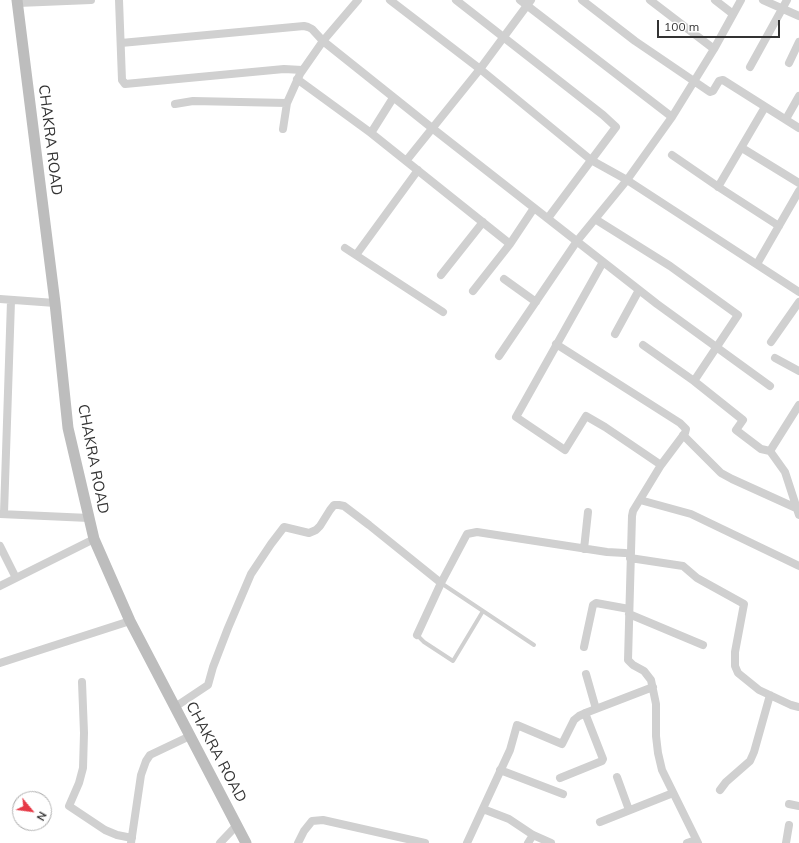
<!DOCTYPE html>
<style>
body{margin:0}
#map{position:relative;width:799px;height:843px;overflow:hidden;background:#fff;font-family:Mulish,sans-serif}
canvas{display:block}
.north{position:absolute;left:12px;top:791px;width:40px;height:40px;box-sizing:border-box;background:#fff;border:1px solid #adadad;border-radius:50%;rotate:119deg;font-size:11px;font-weight:700;line-height:16px;text-align:center;color:#333}
.north::after{content:'';display:block;margin:auto;width:14px;height:18px;background:#e63946;clip-path:polygon(50% 0,100% 100%,50% 72%,0 100%)}
.scale{position:absolute;left:657px;top:20px;width:123px;height:18px;box-sizing:border-box;border:2px solid #333;border-top:0;padding-left:5px;font-size:12px;line-height:14px;white-space:nowrap;color:#333;-webkit-text-stroke:3px #fff;paint-order:stroke}
</style>
<div id="map">
<canvas width="799" height="843"></canvas>
<div class="north">N</div>
<div class="scale">100 m</div>
</div>
<script>
const context = document.querySelector('canvas').getContext('2d');
context.lineJoin = 'round';
const poly = rows => new Path2D(rows.map(r => 'M' + r).join(''));
function stroke(path, color, width, dash) { context.strokeStyle = color; context.lineWidth = width; context.lineCap = dash ? 'butt' : 'round'; context.setLineDash(dash || []); context.stroke(path); }
function drawText(font, color, halo, rows, align = 'center') {
  context.font = font + ' Mulish,sans-serif'; context.lineWidth = 4; context.setLineDash([]); context.textBaseline = 'middle'; context.strokeStyle = halo; context.fillStyle = color; for (const [text, x, y, turn = 0] of rows) {
    context.save(); context.translate(x, y); context.rotate((+turn || 0) * Math.PI / 180); context.textAlign = isNaN(turn) ? turn : align; if (halo) context.strokeText(text, 0, 0); context.fillText(text, 0, 0); context.restore();
  }
}
stroke(poly([
 [441,583,534,645],
 [417,635,424,642,453,661,483,611]
]), '#d0d0d0', 4);
stroke(poly([
 [119,0,122,80,125,84,284,69,302,70],
 [390,0,480,69,591,160,627,180,799,292],
 [456,0,603,115,616,127,548,218],
 [520,0,672,117],
 [582,0,635,41,710,92,713,91,719,81,723,80,799,128],
 [650,0,714,49],
 [715,0,733,14],
 [763,0,799,16],
 [18,3,91,0],
 [121,43,304,26,308,27,312,29,323,41,432,128,657,304,770,386],
 [789,63,799,42],
 [750,67,787,0],
 [297,79,371,133,510,244],
 [175,104,193,101,287,103],
 [786,119,799,96],
 [283,129,287,103,300,74,323,41,358,0],
 [371,133,393,98],
 [742,148,799,183],
 [672,155,720,188,779,226],
 [406,161,480,69,531,0],
 [718,187,765,107],
 [595,219,670,266,738,315,694,381],
 [345,248,443,312],
 [356,255,418,170],
 [603,262,516,417,565,450,586,416,605,427,661,465],
 [757,264,799,191],
 [441,275,483,222],
 [504,279,536,302],
 [473,291,510,244,534,208],
 [0,299,55,303],
 [615,334,639,290],
 [771,342,799,302],
 [556,344,680,423,686,429,685,433,661,465,633,511,632,516,628,660,633,665,644,671,651,680,656,704,656,736,658,753,662,770,698,843],
 [643,345,694,381,743,420,736,430,761,449,770,451],
 [499,356,577,241,627,180,672,117,714,49,741,0],
 [775,358,799,371],
 [799,405,770,451,785,472,799,515],
 [683,435,721,473,732,479,796,508],
 [640,500,691,514,799,566],
 [4,513,11,301],
 [0,514,89,518],
 [0,546,16,578],
 [584,549,588,512],
 [630,558,683,566,697,578,744,604,735,652,735,666,738,673,759,690,791,705,799,707],
 [0,586,94,539],
 [629,614,703,645],
 [417,635,441,583,467,534,477,532,607,552,625,553],
 [584,647,593,605,596,603,629,609],
 [0,663,130,621],
 [586,674,596,709],
 [82,682,84,733,83,768,79,783,69,806,105,830,117,835,132,838],
 [175,707,208,685,213,667,228,628,251,574,271,544,284,527,309,533,316,530,320,526,330,510,334,505,339,505,344,506,369,525,441,583],
 [500,770,563,794],
 [617,777,629,810],
 [560,778,602,761,603,759,585,713],
 [720,790,726,782,750,761,754,752,770,695],
 [789,804,799,806],
 [483,809,509,819,533,835,551,843],
 [600,822,673,793],
 [131,843,141,775,146,761,150,755,190,736],
 [220,843,237,825],
 [298,843,304,831,312,821,323,820,425,843],
 [467,843,510,750,517,725,562,744,574,720,579,716,588,712,653,687],
 [528,843,533,835],
 [687,843,696,840],
 [786,843,789,825]
]), '#d0d0d0', 8);
stroke(poly([
 [17,0,55,303,68,428,94,539,130,621,246,843]
]), '#bdbdbd', 11);
drawText('15px', '#333', '#fff', [
 ["CHAKRA ROAD",50,140,83],
 ["CHAKRA ROAD",93,459,79],
 ["CHAKRA ROAD",216,752,62]
]);
</script>
